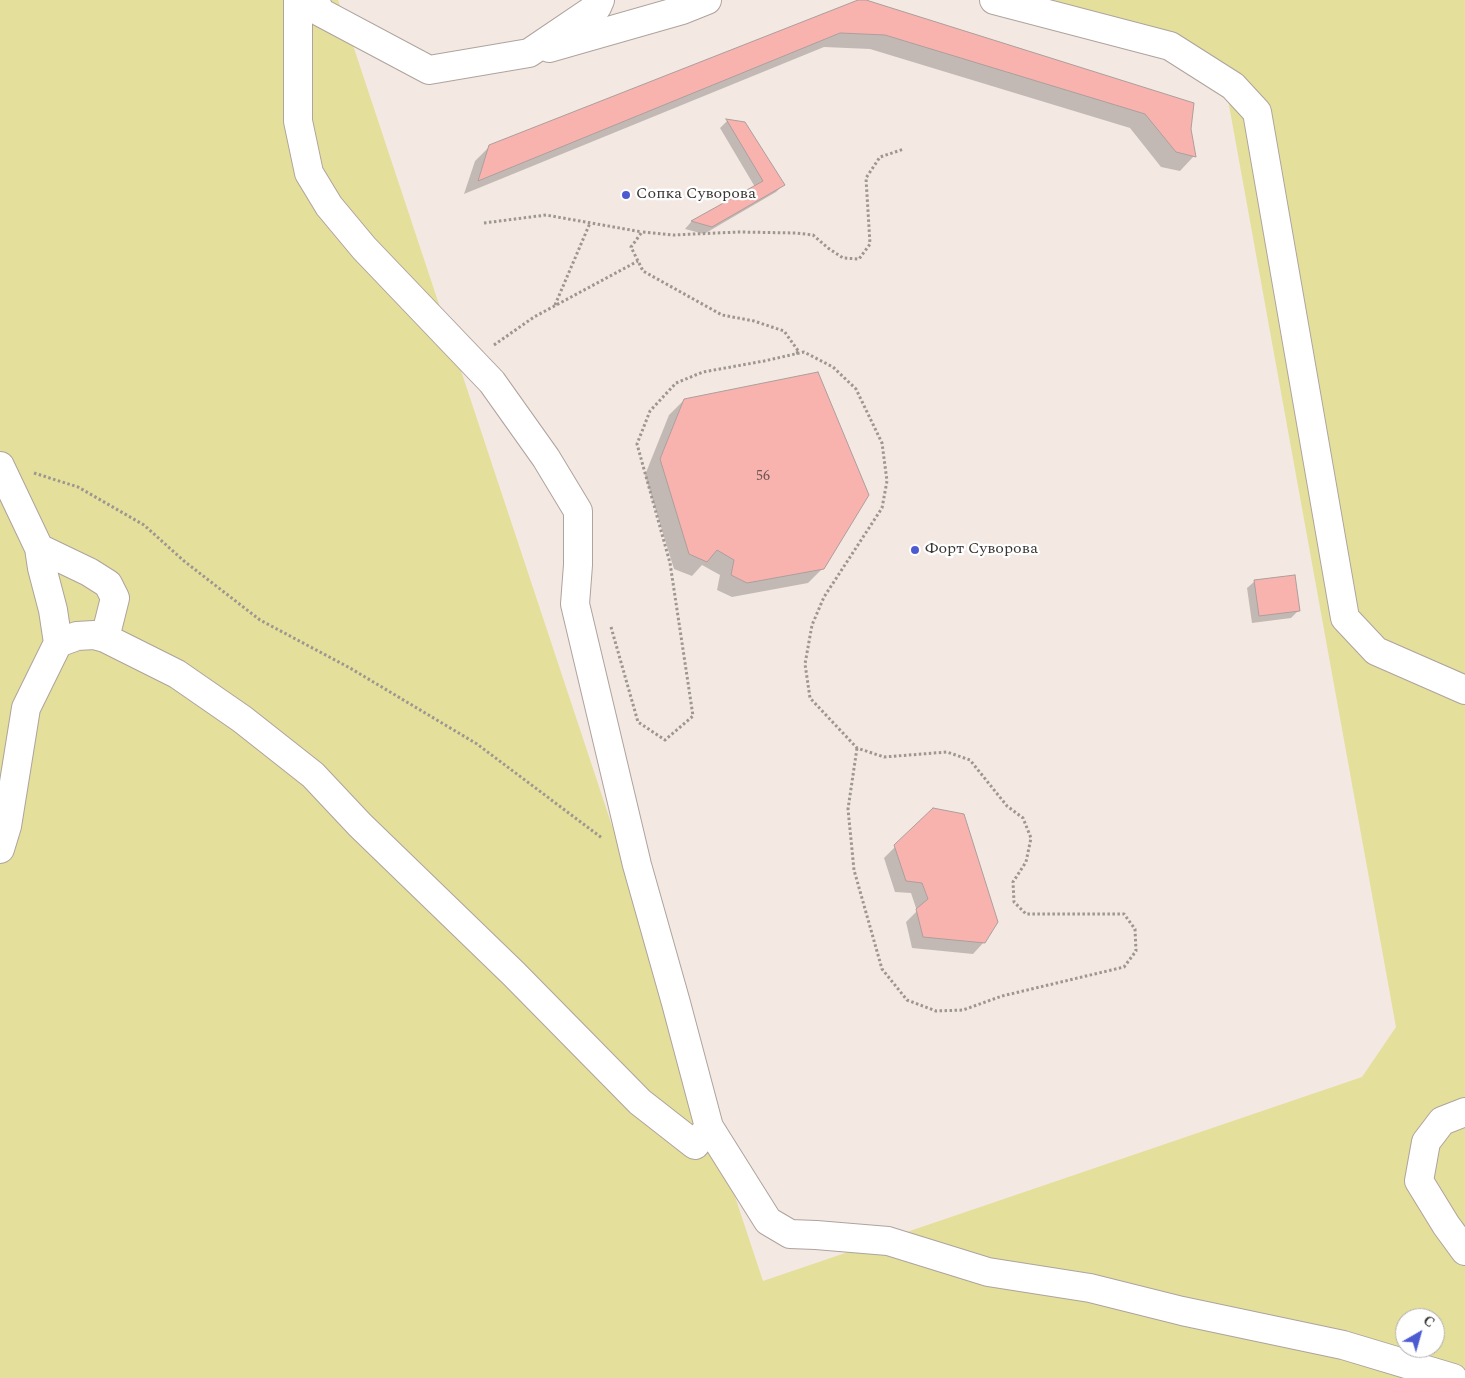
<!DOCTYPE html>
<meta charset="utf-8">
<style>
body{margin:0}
#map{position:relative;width:1465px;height:1378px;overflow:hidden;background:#f4e8e2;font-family:Spectral,serif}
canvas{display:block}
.north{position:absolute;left:1395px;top:1308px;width:50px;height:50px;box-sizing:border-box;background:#fff;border:1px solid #b0afad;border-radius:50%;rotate:38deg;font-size:14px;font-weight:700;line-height:20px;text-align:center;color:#3a3633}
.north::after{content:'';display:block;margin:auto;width:18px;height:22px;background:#4d5bd1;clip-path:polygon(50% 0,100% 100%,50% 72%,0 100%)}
</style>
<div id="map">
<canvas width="1465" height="1378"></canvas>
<div class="north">С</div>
</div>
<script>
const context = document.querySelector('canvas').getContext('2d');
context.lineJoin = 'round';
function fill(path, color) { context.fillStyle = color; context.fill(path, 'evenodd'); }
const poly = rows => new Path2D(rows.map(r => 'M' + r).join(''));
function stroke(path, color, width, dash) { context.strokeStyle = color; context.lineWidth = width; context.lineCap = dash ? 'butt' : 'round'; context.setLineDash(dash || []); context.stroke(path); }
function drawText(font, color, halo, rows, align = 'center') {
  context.font = font + ' Spectral,serif'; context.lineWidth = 4.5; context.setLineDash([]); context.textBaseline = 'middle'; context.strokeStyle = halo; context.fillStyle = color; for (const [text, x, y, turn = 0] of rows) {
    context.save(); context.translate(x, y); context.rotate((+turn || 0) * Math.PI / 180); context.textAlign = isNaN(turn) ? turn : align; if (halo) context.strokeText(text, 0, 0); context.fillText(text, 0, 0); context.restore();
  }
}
fill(poly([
 [0,0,338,0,763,1281,1362,1077,1396,1027,1223,72,1004,0,1465,0,1465,1378,0,1378],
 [1405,1318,1435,1318,1435,1348,1405,1348]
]), '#e4df9a');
fill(poly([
 [862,0,1190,129,1194,156,1180,171,1161,167,1130,128,870,49,824,47,464,194,475,161,490,146],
 [727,121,744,124,783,185,776,192,704,234,685,229,691,222,755,187,720,128],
 [684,400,823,568,808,583,732,597,717,590,720,575,702,565,692,576,674,569,645,475,669,415],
 [1255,581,1298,611,1291,618,1252,623,1247,588],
 [933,809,984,942,973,954,912,948,906,922,917,911,911,893,895,892,884,858]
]), '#0003');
const building = poly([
 [858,0,866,0,1194,103,1191,129,1196,157,1176,152,1145,114,885,35,840,33,478,181,489,145,858,0],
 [726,119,745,122,785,185,712,227,691,221,763,181,726,119],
 [818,372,869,495,824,569,747,583,731,575,734,560,717,550,707,562,689,554,660,459,684,399,818,372],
 [1295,575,1300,611,1259,616,1254,580,1295,575],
 [933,808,964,814,998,922,985,943,923,937,916,909,928,899,922,883,906,881,894,845,933,808]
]);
fill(building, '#f9b3af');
stroke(building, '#ab9e9c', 1);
const minor = poly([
 [298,0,298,121,309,173,329,206,364,248,492,382,546,458,578,511,578,565,575,604,637,865,676,1003,709,1127],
 [315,0,320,12,429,70,529,53,597,7,600,0],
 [994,0,1170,46,1233,86,1257,112,1345,618,1376,651,1465,690],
 [549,48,682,10,707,0],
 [0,466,39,548,42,568,53,610,58,643,77,636,94,635,105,638,115,598,108,584,89,572,39,548],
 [105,638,177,674,242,719,313,775,360,825,514,974,640,1102,695,1145,709,1127,768,1221,790,1234,816,1235,888,1241,988,1272,1090,1288,1182,1311,1343,1345,1453,1378],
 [0,849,7,826,26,708,58,643],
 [1465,1112,1442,1121,1426,1142,1419,1181,1446,1225,1465,1251]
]);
stroke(minor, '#aea39d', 30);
stroke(poly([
 [484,223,546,215,642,232],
 [555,305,590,223],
 [494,345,534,317,638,261],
 [796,353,799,352,784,331,754,321,722,315,643,271,631,247,642,232,673,235,739,232,796,233,813,235,828,248,843,258,859,259,870,244,866,178,880,157,904,149],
 [34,473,78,487,144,525,184,561,260,620,350,668,477,744,602,838],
 [611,627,638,722,665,740,693,716,670,563,637,444,650,411,676,383,703,372,764,361,804,352,833,367,856,389,882,443,887,481,882,508,824,597,812,625,805,664,810,698,857,748,884,757,947,752,970,760,1007,806,1023,818,1031,838,1026,862,1013,882,1014,902,1026,914,1124,914,1135,929,1136,951,1124,967,1002,996,963,1010,936,1011,907,1000,882,969,854,870,848,809,857,748]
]), '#9e9691', 3, [2.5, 2.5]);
stroke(minor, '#fff', 28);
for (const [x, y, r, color] of [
 [626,195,5,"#4d5bd1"],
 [915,550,5,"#4d5bd1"]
]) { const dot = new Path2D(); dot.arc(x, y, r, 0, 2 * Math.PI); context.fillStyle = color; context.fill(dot); stroke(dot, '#fff', 2); }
drawText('14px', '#6a5552', null, [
 ["56",763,477]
]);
drawText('16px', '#3a3633', '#fff', [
 ["Сопка Суворова",636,195],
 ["Форт Суворова",925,550]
], 'left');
</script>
